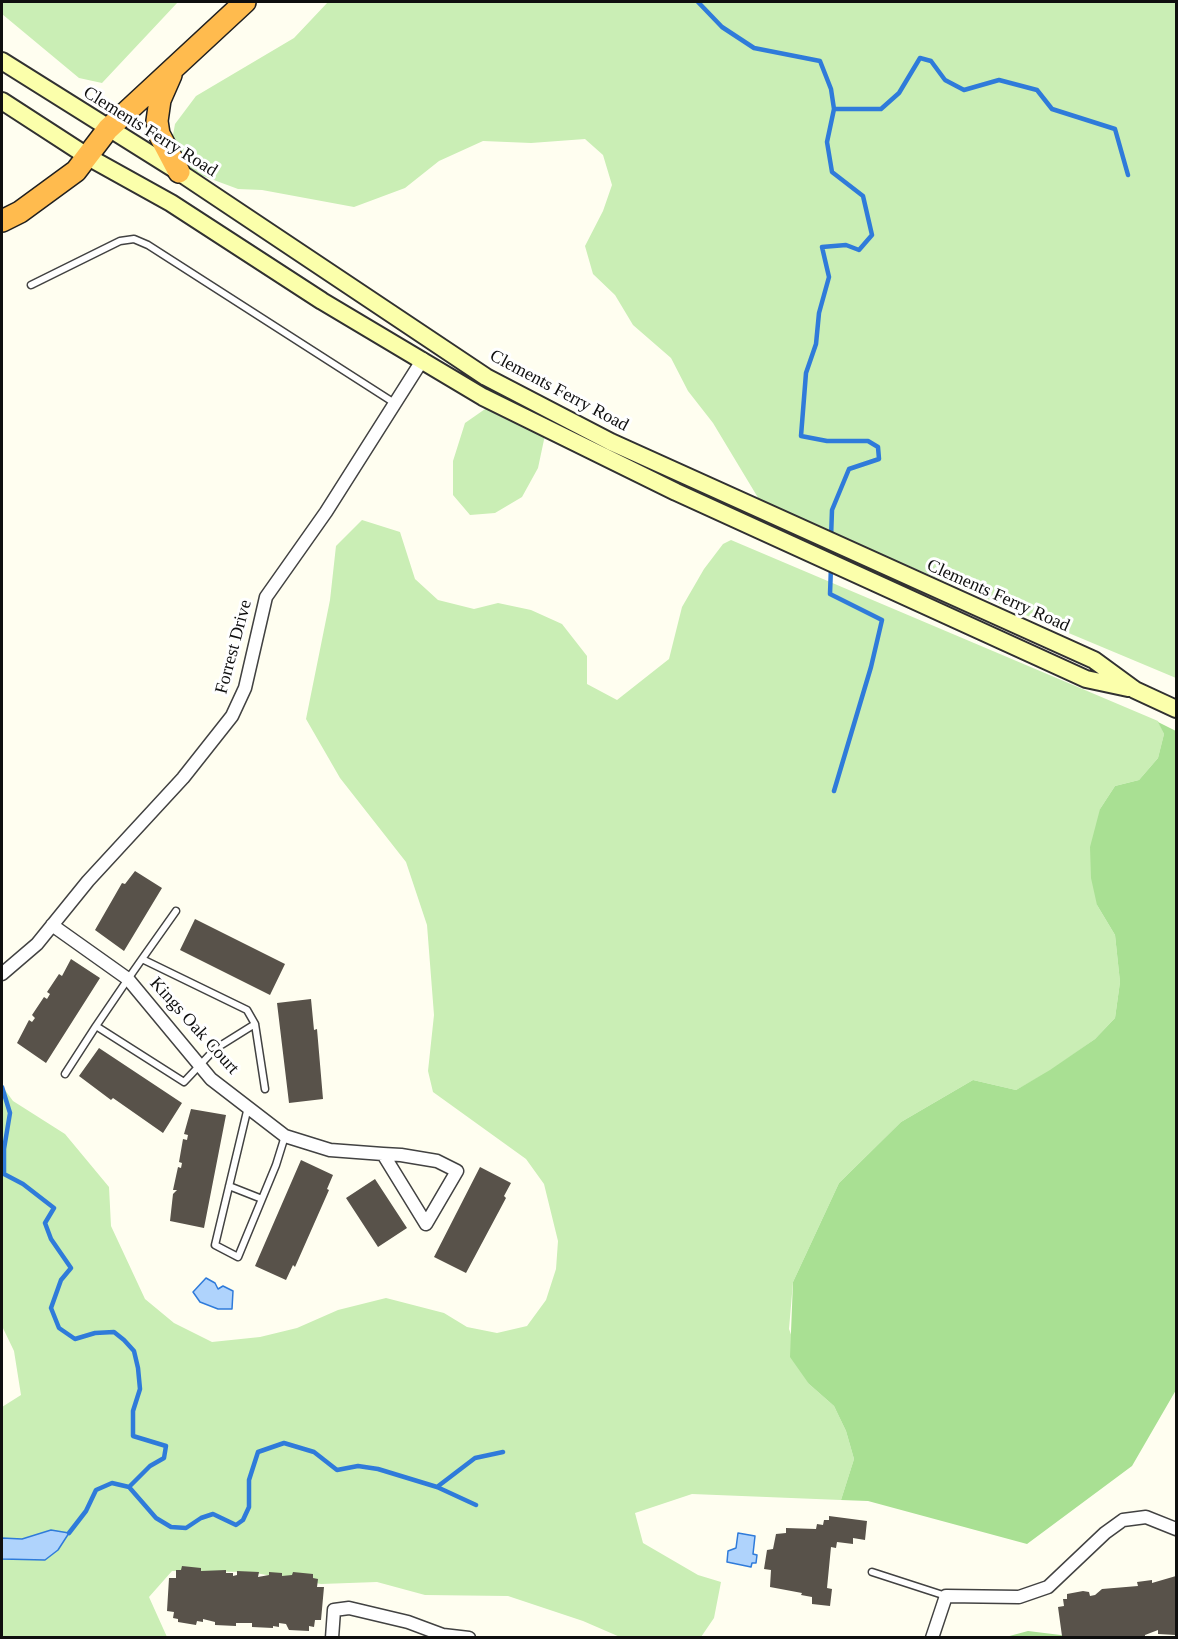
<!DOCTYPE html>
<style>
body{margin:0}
#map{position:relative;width:1178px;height:1639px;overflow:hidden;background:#fffef0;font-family:Georgia,serif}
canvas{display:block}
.frame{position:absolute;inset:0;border:3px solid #0f0f0f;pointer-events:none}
</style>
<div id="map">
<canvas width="1178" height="1639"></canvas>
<div class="frame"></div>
</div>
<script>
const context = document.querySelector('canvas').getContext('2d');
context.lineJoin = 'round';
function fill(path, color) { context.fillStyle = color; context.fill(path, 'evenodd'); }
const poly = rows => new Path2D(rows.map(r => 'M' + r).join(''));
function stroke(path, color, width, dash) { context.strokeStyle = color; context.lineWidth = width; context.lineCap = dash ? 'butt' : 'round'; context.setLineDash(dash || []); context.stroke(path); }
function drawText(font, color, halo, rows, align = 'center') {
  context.font = font + ' Georgia,serif'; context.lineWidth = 6; context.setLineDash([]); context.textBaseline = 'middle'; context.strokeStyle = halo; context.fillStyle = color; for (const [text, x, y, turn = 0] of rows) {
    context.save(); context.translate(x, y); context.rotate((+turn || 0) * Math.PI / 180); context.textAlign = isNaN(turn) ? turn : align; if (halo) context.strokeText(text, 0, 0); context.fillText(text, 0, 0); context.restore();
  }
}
fill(poly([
 [2,2,178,2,102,83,79,78,2,14],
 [328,2,1176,2,1176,678,775,510,760,501,713,423,688,391,671,358,633,325,615,295,593,274,585,246,603,211,612,185,603,155,585,139,531,143,483,141,439,161,405,188,354,207,262,190,238,189,179,167,169,157,175,124,196,96,294,38],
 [488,407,545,435,538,468,522,497,495,513,470,515,453,495,453,461,465,423],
 [362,520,400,532,415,579,438,600,474,609,498,603,531,610,562,624,587,656,587,684,617,700,669,659,682,607,704,569,723,544,731,540,1158,721,1164,734,1158,758,1139,780,1115,786,1100,809,1097,905,1115,935,1120,982,1115,1018,1095,1039,1050,1071,1016,1090,973,1080,901,1122,839,1183,793,1282,789,1329,809,1384,834,1406,846,1431,854,1459,841,1500,692,1494,635,1513,643,1543,698,1575,721,1582,714,1618,701,1637,620,1637,583,1621,508,1596,425,1595,377,1582,321,1584,249,1572,172,1571,149,1597,167,1637,2,1637,2,1559,22,1558,69,1534,51,1530,22,1539,2,1538,2,1407,21,1395,14,1351,2,1326,2,1086,13,1101,65,1134,109,1187,111,1226,145,1299,174,1323,212,1342,260,1337,297,1328,338,1310,386,1298,444,1313,467,1327,497,1333,527,1326,546,1300,556,1269,558,1241,544,1184,526,1159,433,1092,428,1071,434,1015,427,925,406,862,340,778,306,719,330,600,336,546]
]), '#caeeb5');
fill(poly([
 [1158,722,1176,731,1176,1390,1132,1466,1027,1544,868,1501,841,1500,854,1459,846,1431,834,1406,809,1384,790,1357,793,1282,839,1183,901,1122,973,1080,1016,1090,1050,1070,1095,1039,1115,1018,1120,982,1115,935,1097,905,1091,878,1090,847,1100,809,1115,786,1139,780,1158,758,1164,734],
 [1028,1631,1077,1637,1002,1638]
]), '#a9e093');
const water = poly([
 [206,1278,215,1283,218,1289,223,1286,233,1291,232,1309,218,1309,200,1302,193,1292,206,1278],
 [51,1530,69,1533,58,1550,45,1560,2,1559,2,1538,22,1539,51,1530],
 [738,1533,755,1536,753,1554,757,1555,756,1563,752,1563,751,1567,727,1562,728,1551,736,1548,738,1533]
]);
fill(water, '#afd3fc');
stroke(water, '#2f7bda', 1.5);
stroke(poly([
 [698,2,722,27,754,48,820,61,831,89,834,109,827,142,832,172,863,196,872,235,859,250,846,245,822,247,829,277,819,313,816,344,806,373,801,436,827,441,868,441,878,447,879,459,849,469,832,510,831,538],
 [834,109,881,109,899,93,920,58,931,61,945,80,964,90,999,80,1037,90,1052,109,1115,129,1128,175],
 [831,567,830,594,882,620,871,667,834,791],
 [2,1087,10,1113,4,1149,4,1174,23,1184,54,1208,45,1223,51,1239,71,1268,61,1280,51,1308,59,1328,75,1339,95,1333,114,1332,124,1340,134,1351,138,1368,140,1389,133,1411,133,1436,166,1446,164,1458,150,1466,129,1487],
 [437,1487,475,1458,503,1452],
 [69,1533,86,1511,96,1490,112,1483,129,1487,156,1518,171,1527,186,1528,201,1518,213,1514,236,1525,243,1520,249,1507,249,1480,258,1452,284,1443,314,1452,337,1470,358,1466,378,1469,437,1487,476,1505]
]), '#2f7bda', 4.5);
fill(poly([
 [135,871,162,888,124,951,95,930,122,883,125,884],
 [195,919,285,964,270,995,180,950],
 [71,959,100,978,46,1063,17,1043,29,1020,32,1022,35,1018,32,1015,44,997,47,999,50,994,47,992,59,974,62,976],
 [311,999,314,1030,317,1029,323,1099,289,1103,277,1003],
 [99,1048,182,1103,163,1133,113,1098,111,1100,79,1076],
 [191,1109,226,1115,204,1228,170,1221,173,1194,177,1190,173,1190,178,1167,181,1168,182,1163,179,1162,183,1139,187,1140,188,1135,184,1134],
 [301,1160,333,1175,327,1189,329,1190,295,1267,293,1265,286,1280,255,1266],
 [480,1167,511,1183,504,1196,506,1198,466,1273,434,1257],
 [375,1179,407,1228,378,1247,346,1198],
 [829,1516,867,1521,865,1540,853,1538,853,1544,837,1542,836,1548,831,1547,827,1588,832,1589,830,1606,812,1604,812,1597,801,1595,802,1593,770,1587,771,1570,764,1569,767,1550,773,1549,776,1534,786,1533,786,1528,816,1529,817,1524,823,1525,824,1520,829,1520],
 [182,1566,201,1568,201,1571,226,1570,226,1573,233,1573,233,1576,237,1575,237,1571,259,1572,258,1577,269,1575,269,1572,282,1573,282,1576,292,1575,293,1572,313,1574,313,1578,318,1579,317,1587,324,1587,321,1620,315,1620,314,1627,309,1626,309,1631,289,1630,286,1624,279,1623,279,1627,273,1626,273,1628,252,1627,252,1623,236,1623,236,1626,215,1625,215,1622,203,1619,203,1622,197,1621,196,1625,178,1622,178,1619,173,1618,174,1612,167,1611,169,1578,176,1578,176,1570,181,1570],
 [1176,1576,1176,1635,1158,1634,1158,1630,1145,1635,1145,1638,1062,1636,1058,1607,1064,1606,1063,1599,1067,1599,1067,1594,1083,1591,1089,1592,1090,1596,1095,1595,1102,1589,1138,1586,1137,1582,1152,1580,1152,1583]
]), '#58524a');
const lane = poly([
 [31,285,120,241,134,239,148,245,396,404],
 [142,959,247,1010,255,1024,215,1049,184,1082,96,1026,128,979,142,959,176,911],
 [255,1024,265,1089],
 [65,1074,96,1026],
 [248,1107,215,1245,238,1257,276,1165,285,1136],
 [229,1186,262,1199],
 [872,1572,946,1596]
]);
const street = poly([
 [52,925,128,979,211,1079,285,1136,330,1150,383,1154,401,1155,437,1161,457,1171,426,1224,383,1154],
 [2,974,37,944,88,881,183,778,232,716,245,688,266,597,326,512,423,359],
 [332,1638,334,1610,349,1608,408,1622,443,1635,469,1638],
 [932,1638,946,1596,1019,1597,1048,1587,1105,1533,1123,1520,1146,1517,1176,1529]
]);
const secondary = poly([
 [2,61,179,172,486,377,611,442,1094,660,1135,690,1176,709],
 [2,101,90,158,171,203,322,301,483,397,676,492,1086,679,1128,688]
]);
const highway = poly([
 [171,75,160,100,157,121,159,134,179,172],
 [2,221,20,212,76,171,108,129,245,2]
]);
stroke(lane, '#424242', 9);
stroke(street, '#424242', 15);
stroke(secondary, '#313131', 20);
stroke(highway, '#202020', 24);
stroke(lane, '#fff', 6);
stroke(street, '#fff', 12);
stroke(secondary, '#fbffab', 16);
stroke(highway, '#ffbb4e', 21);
drawText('18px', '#0f0f0f', '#fff', [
 ["Clements Ferry Road",150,132,32],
 ["Clements Ferry Road",559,391,28],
 ["Clements Ferry Road",998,596,24],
 ["Forrest Drive",234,647,-75],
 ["Kings Oak Court",194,1026,48]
]);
</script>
